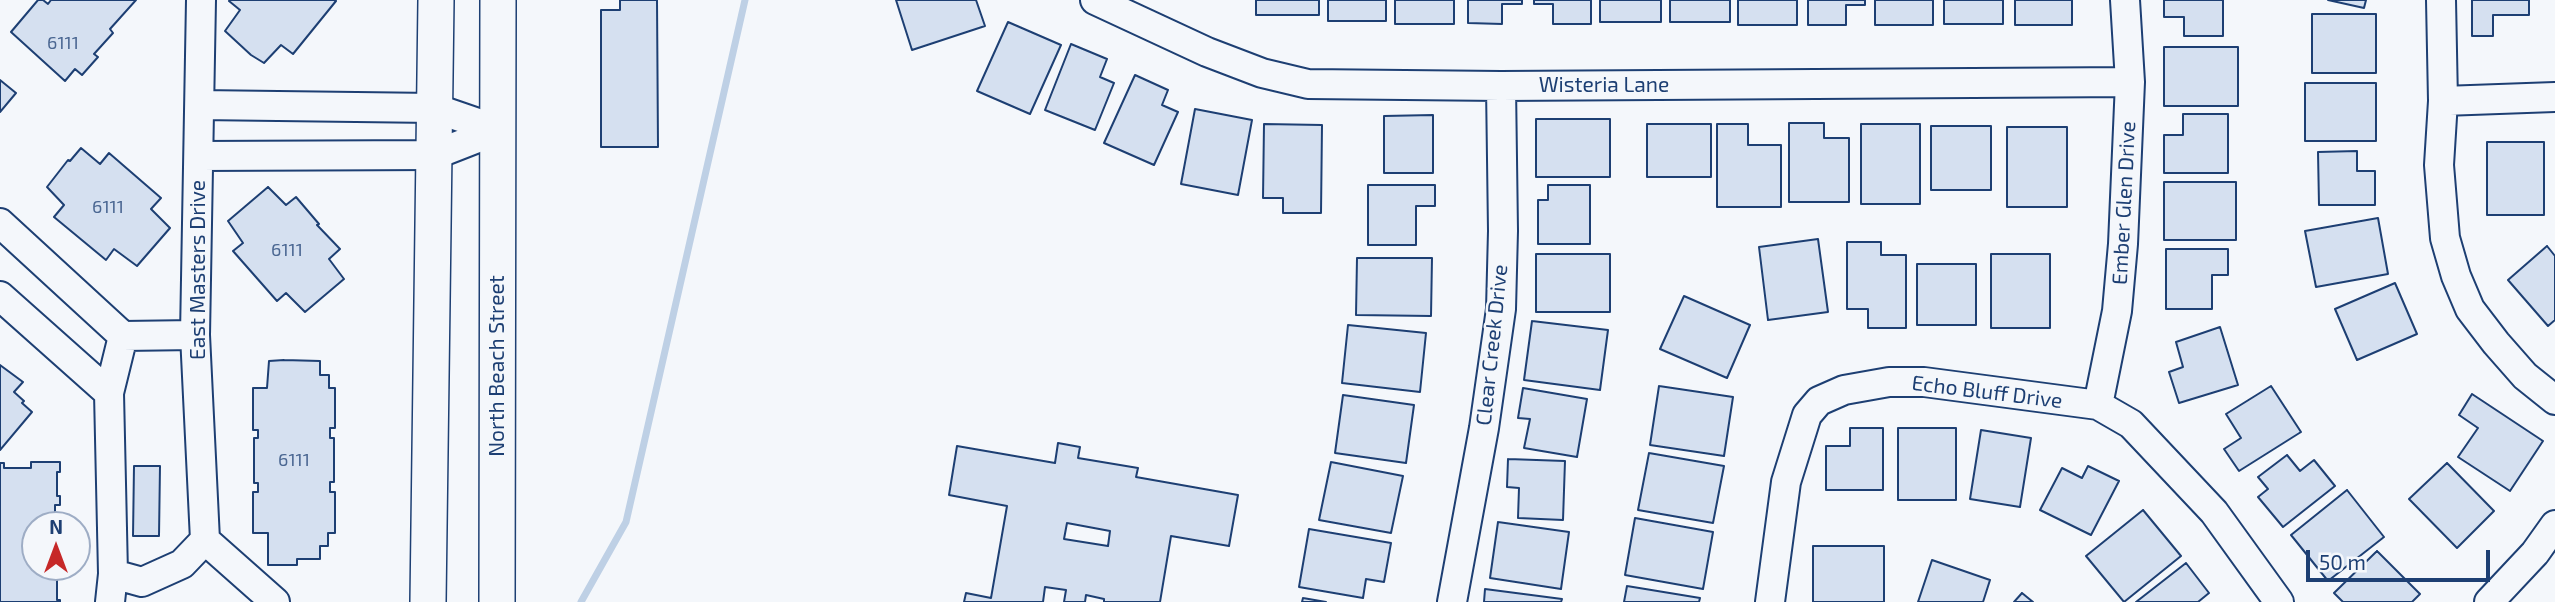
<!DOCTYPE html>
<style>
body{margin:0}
#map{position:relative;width:2555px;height:602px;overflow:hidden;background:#f4f7fb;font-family:"Exo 2",sans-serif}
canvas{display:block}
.north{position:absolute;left:21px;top:511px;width:70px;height:70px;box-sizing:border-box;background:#f4f7fb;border:2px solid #9eadc5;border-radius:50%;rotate:0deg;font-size:19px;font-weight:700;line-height:28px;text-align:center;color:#1d3f73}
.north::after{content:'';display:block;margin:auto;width:24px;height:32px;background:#c62828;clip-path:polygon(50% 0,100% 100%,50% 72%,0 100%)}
.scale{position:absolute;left:2306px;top:550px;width:184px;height:32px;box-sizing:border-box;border:4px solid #1d3f73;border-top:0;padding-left:9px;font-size:21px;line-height:24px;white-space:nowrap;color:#1d3f73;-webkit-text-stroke:5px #f4f7fb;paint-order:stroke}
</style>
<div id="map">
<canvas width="2555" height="602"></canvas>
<div class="north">N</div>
<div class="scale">50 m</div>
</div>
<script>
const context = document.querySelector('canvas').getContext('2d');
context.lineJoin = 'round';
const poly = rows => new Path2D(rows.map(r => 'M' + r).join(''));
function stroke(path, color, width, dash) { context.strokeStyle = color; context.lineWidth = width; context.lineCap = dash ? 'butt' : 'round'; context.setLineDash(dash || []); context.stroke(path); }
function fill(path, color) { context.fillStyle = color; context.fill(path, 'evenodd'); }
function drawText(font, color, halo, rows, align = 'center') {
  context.font = font + ' "Exo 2",sans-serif'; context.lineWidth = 5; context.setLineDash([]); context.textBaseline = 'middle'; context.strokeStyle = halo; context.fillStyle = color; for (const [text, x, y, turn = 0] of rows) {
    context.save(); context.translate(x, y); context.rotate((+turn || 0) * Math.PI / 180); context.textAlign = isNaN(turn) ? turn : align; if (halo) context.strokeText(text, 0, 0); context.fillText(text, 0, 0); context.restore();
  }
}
stroke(poly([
 [581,602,626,522,745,0]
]), '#bed0e5', 7);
const building = poly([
 [38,0,43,0,48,4,51,0,136,0,110,29,113,33,94,54,98,57,82,75,75,69,65,81,11,32,38,0],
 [230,0,334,0,336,1,293,54,281,45,264,63,251,55,225,31,240,10,229,1,230,0],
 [620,0,657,0,658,147,601,147,601,10,620,10,620,0],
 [896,0,976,0,985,26,912,50,896,0],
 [1256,0,1319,0,1319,15,1256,15,1256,0],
 [1328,0,1386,0,1386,21,1328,21,1328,0],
 [1395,0,1454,0,1454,24,1395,24,1395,0],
 [1468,0,1522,0,1522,4,1502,4,1502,24,1468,23,1468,0],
 [1534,0,1591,0,1591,24,1553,24,1553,4,1534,4,1534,0],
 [1600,0,1661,0,1661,22,1600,22,1600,0],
 [1670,0,1730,0,1730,22,1670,22,1670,0],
 [1738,0,1797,0,1797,25,1738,25,1738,0],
 [1808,0,1865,0,1865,5,1846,5,1846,25,1808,25,1808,0],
 [1875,0,1933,0,1933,25,1875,25,1875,0],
 [1944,0,2003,0,2003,24,1944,24,1944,0],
 [2015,0,2072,0,2072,25,2015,25,2015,0],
 [2164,0,2223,0,2223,36,2184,36,2184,17,2164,17,2164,0],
 [2328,0,2366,0,2364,8,2328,0],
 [2472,0,2529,0,2529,15,2493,15,2493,36,2472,36,2472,0],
 [2312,14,2376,14,2376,73,2312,73,2312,14],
 [1008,22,1061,45,1030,114,977,91,1008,22],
 [1071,44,1107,59,1100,77,1114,83,1095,130,1045,110,1071,44],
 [2164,47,2238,47,2238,106,2164,106,2164,47],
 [1135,75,1168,90,1162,105,1178,112,1154,165,1104,143,1135,75],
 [0,80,16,93,0,112,0,80],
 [2305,83,2376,83,2376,141,2305,141,2305,83],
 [1195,109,1252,120,1238,195,1181,184,1195,109],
 [2183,114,2228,114,2228,173,2164,173,2164,135,2183,135,2183,114],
 [1433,115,1433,173,1384,173,1384,116,1433,115],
 [1536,119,1610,119,1610,177,1536,177,1536,119],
 [1789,123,1824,123,1824,138,1849,138,1849,202,1789,202,1789,123],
 [1264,124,1322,125,1321,213,1283,213,1283,198,1263,198,1264,124],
 [1647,124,1711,124,1711,177,1647,177,1647,124],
 [1717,124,1748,124,1748,145,1781,145,1781,207,1717,207,1717,124],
 [1861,124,1920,124,1920,204,1861,204,1861,124],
 [1931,126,1991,126,1991,190,1931,190,1931,126],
 [2007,127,2067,127,2067,207,2007,207,2007,127],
 [2487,142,2544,142,2544,215,2487,215,2487,142],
 [81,148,100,164,109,153,161,198,151,209,170,228,137,266,114,249,106,260,54,217,64,205,47,187,68,160,70,161,81,148],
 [2357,151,2357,171,2375,171,2375,205,2319,205,2318,152,2357,151],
 [2164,182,2236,182,2236,240,2164,240,2164,182],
 [1368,185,1435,185,1435,206,1416,206,1416,245,1368,245,1368,185],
 [1548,185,1590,185,1590,244,1538,244,1538,200,1548,200,1548,185],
 [268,187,286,205,296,197,319,224,317,225,340,249,329,259,344,279,305,312,286,293,277,301,233,251,243,243,228,221,268,187],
 [2378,218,2388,274,2316,287,2305,231,2378,218],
 [1818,239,1828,312,1768,320,1759,247,1818,239],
 [1847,242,1881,242,1881,255,1906,255,1906,328,1868,328,1868,309,1847,309,1847,242],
 [2547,246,2555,256,2555,320,2548,326,2508,280,2547,246],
 [2166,249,2228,249,2228,275,2212,275,2212,309,2166,309,2166,249],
 [1536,254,1610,254,1610,312,1536,312,1536,254],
 [1991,254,2050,254,2050,328,1991,328,1991,254],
 [1357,258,1432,258,1431,316,1356,315,1357,258],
 [1917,264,1976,264,1976,325,1917,325,1917,264],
 [2395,283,2417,334,2357,360,2335,309,2395,283],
 [1684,296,1750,325,1727,378,1660,349,1684,296],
 [1532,321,1608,330,1600,390,1524,380,1532,321],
 [1348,325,1426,333,1420,392,1342,383,1348,325],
 [2220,327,2238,385,2179,403,2169,372,2183,367,2176,342,2220,327],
 [284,360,320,361,320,375,329,375,329,388,335,388,335,428,330,428,330,438,334,438,334,482,330,482,330,492,335,492,335,533,328,533,328,546,320,546,320,559,297,559,297,565,268,565,268,533,253,533,253,492,258,492,258,483,254,483,254,438,258,438,258,430,253,430,253,388,267,388,269,361,284,360],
 [0,365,23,382,14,392,24,401,22,403,32,412,0,450,0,365],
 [1659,386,1733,397,1724,456,1650,445,1659,386],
 [2271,386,2301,432,2239,471,2224,449,2241,438,2226,414,2271,386],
 [1523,388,1587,399,1577,457,1524,448,1530,419,1518,418,1523,388],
 [2472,394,2543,441,2510,491,2458,457,2478,428,2459,415,2472,394],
 [1343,395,1414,405,1406,463,1335,453,1343,395],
 [1850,428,1883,428,1883,490,1826,490,1826,446,1850,446,1850,428],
 [1898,428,1956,428,1956,500,1898,500,1898,428],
 [1981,430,2031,438,2020,507,1970,499,1981,430],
 [1058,443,1080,447,1078,458,1138,468,1136,477,1238,495,1229,546,1171,536,1160,602,1104,602,1104,599,1086,595,1085,602,1064,602,1066,590,1045,587,1043,602,964,602,966,593,991,598,1007,506,949,495,957,446,1055,463,1058,443],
 [1067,523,1110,531,1108,546,1064,539,1067,523],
 [1649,453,1724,466,1713,523,1638,510,1649,453],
 [2287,455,2300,471,2314,460,2335,486,2283,527,2258,497,2268,489,2258,477,2287,455],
 [1508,459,1565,461,1563,520,1518,518,1519,488,1507,487,1508,459],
 [31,462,60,462,60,472,57,472,57,496,60,496,60,505,55,505,55,514,59,514,59,525,35,525,35,567,60,567,60,575,57,575,57,600,60,600,60,602,0,602,0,463,4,463,4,468,31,468,31,462],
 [1331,462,1403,476,1391,533,1319,520,1331,462],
 [2447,463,2494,511,2457,548,2409,499,2447,463],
 [134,466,160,466,159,536,133,536,134,466],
 [2088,466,2119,481,2091,535,2040,510,2062,468,2082,478,2088,466],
 [2347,490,2384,537,2328,581,2291,535,2347,490],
 [2143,510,2181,556,2124,602,2086,556,2143,510],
 [1635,518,1713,532,1703,589,1625,575,1635,518],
 [1498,522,1569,532,1561,589,1490,578,1498,522],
 [1309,529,1391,543,1384,582,1366,579,1363,598,1299,587,1309,529],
 [1813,546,1884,546,1884,602,1813,602,1813,546],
 [2377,551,2420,594,2412,602,2343,602,2334,593,2377,551],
 [1932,560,1990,580,1983,602,1918,602,1932,560],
 [2186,563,2209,593,2198,602,2136,602,2186,563],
 [1627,586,1700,598,1699,602,1624,602,1627,586],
 [1485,589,1562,599,1561,602,1484,602,1485,589],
 [2022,593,2033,602,2014,602,2022,593],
 [1303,598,1326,602,1302,602,1303,598]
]);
fill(building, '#d5e0f0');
stroke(building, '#1d3f73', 2);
const minor = poly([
 [1095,0,1207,52,1262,73,1308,84,1501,86,2130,82],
 [2441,0,2443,101,2439,165,2445,238,2456,276,2470,309,2496,343,2525,376,2555,400],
 [2443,101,2555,97],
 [200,105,434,108,498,130],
 [199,156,434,155,498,130],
 [0,223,123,336,195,335],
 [0,296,109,393],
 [2098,405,2117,311,2123,244,2130,82,2125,0],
 [205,540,275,602],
 [113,574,142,582,182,564,205,540,195,335,201,0],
 [110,602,113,574,109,393,123,336],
 [1452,602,1484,428,1501,309,1503,231,1501,86],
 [1770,602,1786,482,1807,415,1819,401,1844,390,1889,382,1924,382,2098,405,2131,424,2214,512,2279,602],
 [2489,602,2535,553,2555,525]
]);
const major = poly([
 [428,602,436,0],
 [497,602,498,0]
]);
stroke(minor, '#1d3f73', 32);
stroke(major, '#1d3f73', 38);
stroke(minor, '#f4f7fb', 28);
stroke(major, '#f4f7fb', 35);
drawText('18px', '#4b6792', null, [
 ["6111",63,43],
 ["6111",108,207],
 ["6111",287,250],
 ["6111",294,460]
]);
drawText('21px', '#1d3f73', '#f4f7fb', [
 ["Wisteria Lane",1604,85],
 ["Ember Glen Drive",2124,203,-87],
 ["East Masters Drive",198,270,-90],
 ["Clear Creek Drive",1492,345,-84],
 ["North Beach Street",497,366,-90],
 ["Echo Bluff Drive",1987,392,7]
]);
</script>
